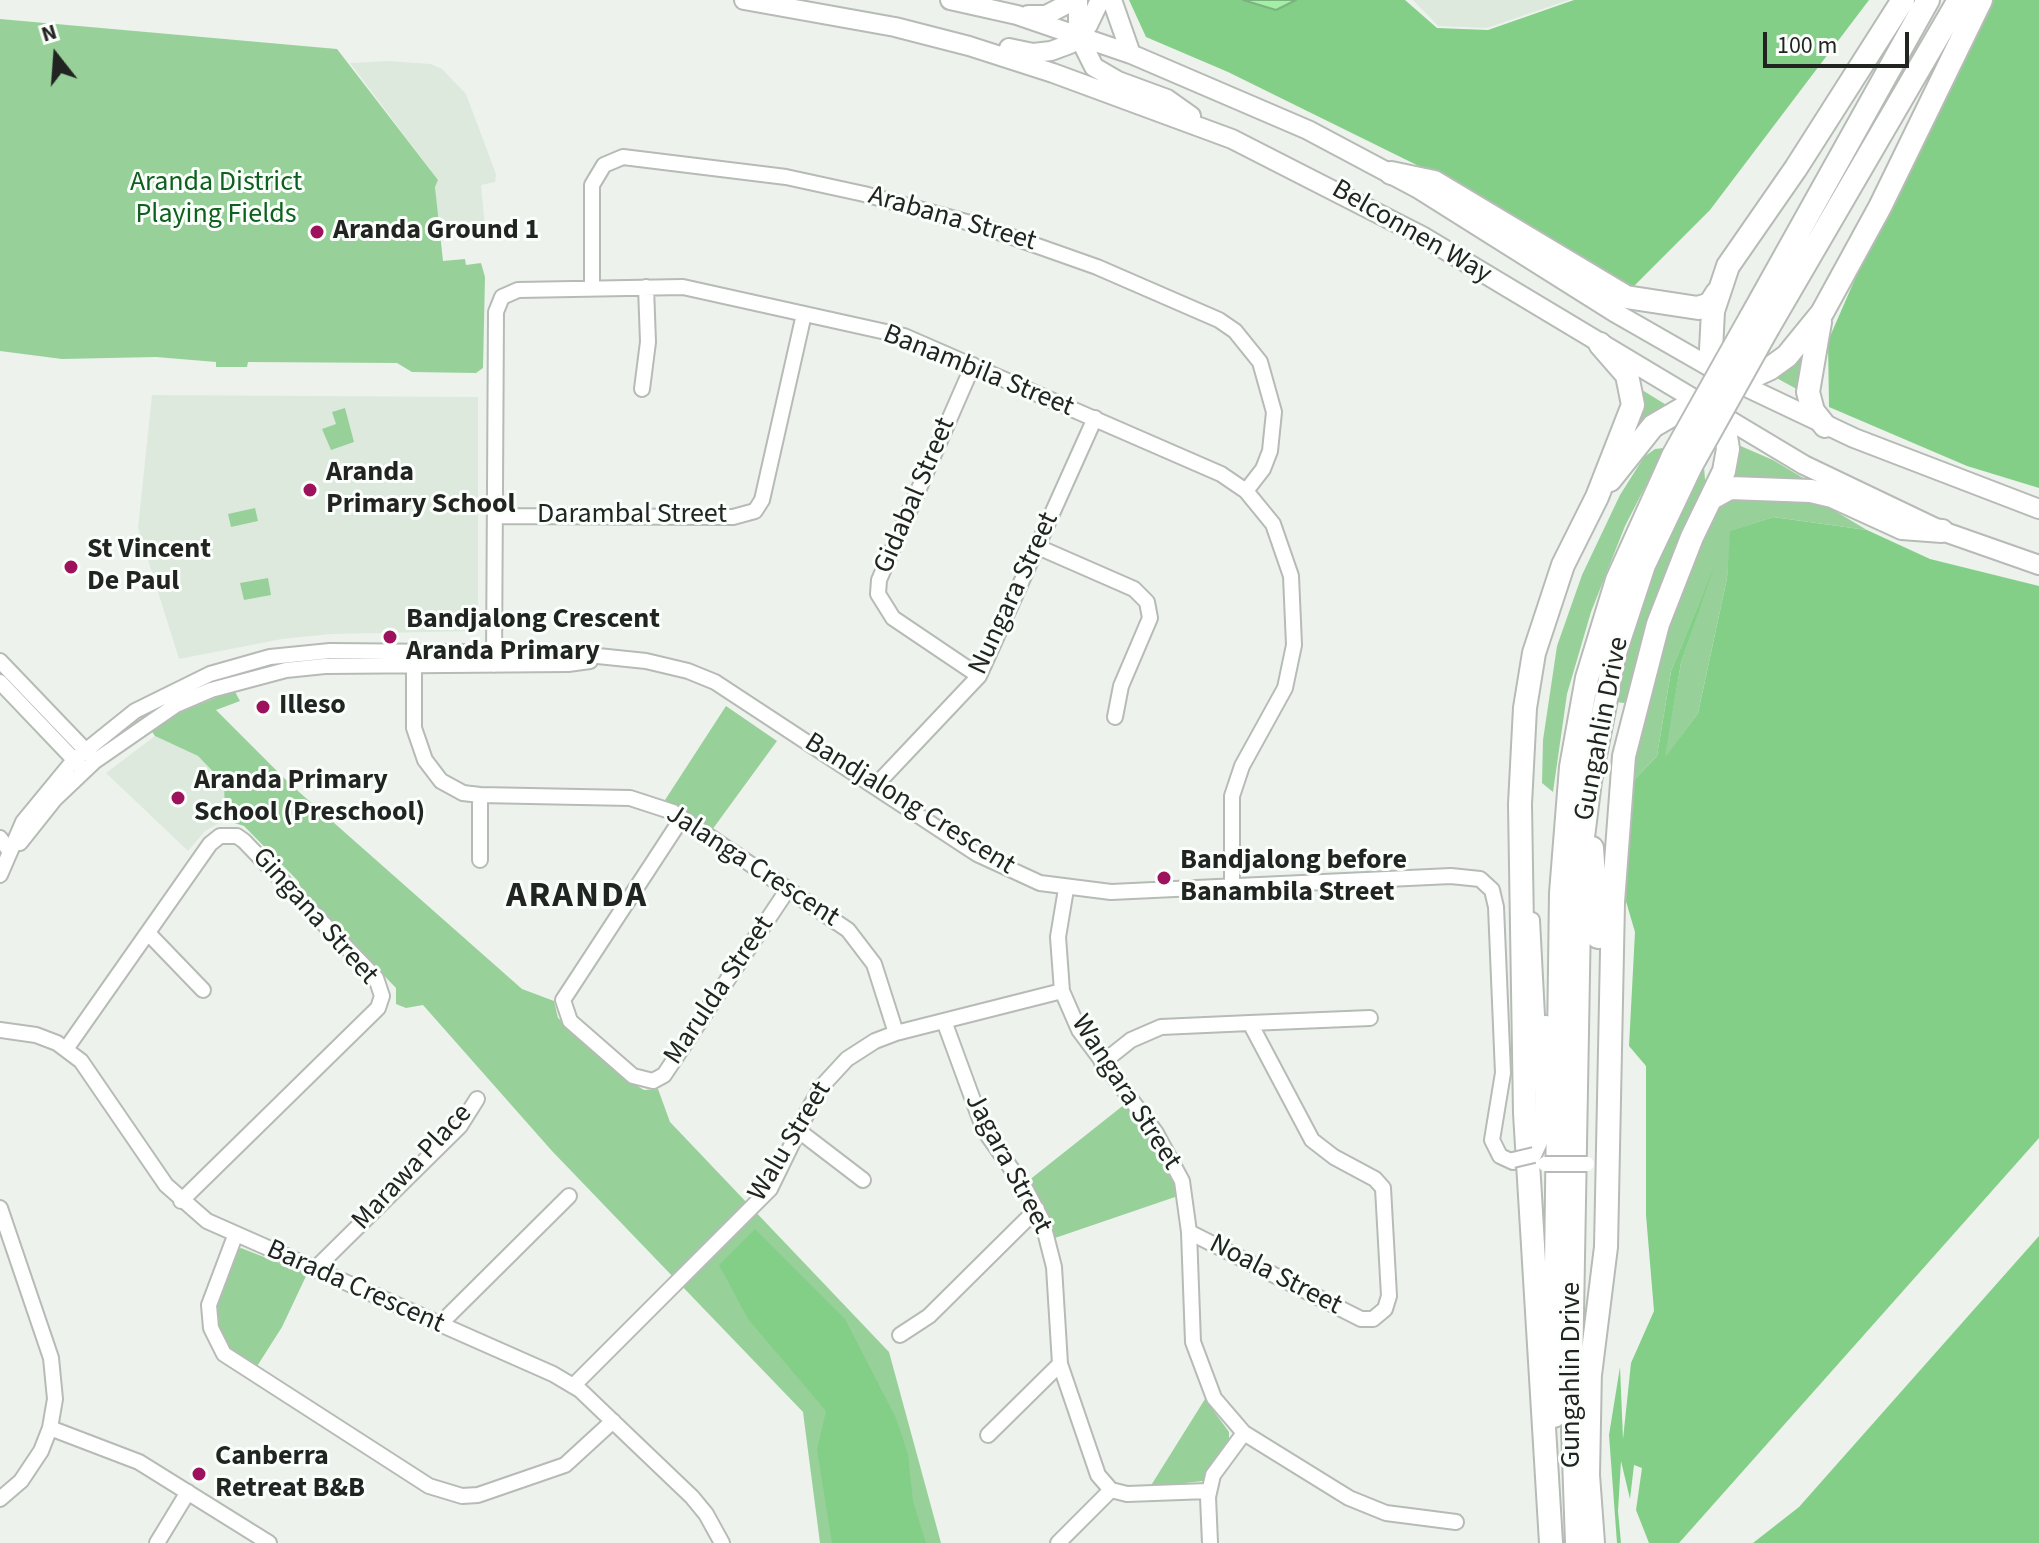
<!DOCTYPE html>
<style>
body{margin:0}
#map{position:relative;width:2039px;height:1543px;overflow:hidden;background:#edf2ed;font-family:"Source Sans 3",sans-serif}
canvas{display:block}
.north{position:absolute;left:16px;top:16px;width:80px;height:80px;-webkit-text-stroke:6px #fbfffb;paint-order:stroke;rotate:343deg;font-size:22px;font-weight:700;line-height:32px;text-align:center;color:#222422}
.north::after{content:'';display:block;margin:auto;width:28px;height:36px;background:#222422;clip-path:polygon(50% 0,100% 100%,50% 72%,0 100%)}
.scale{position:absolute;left:1763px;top:32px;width:146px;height:36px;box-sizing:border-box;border:4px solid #222422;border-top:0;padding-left:10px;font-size:24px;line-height:28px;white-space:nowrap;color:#222422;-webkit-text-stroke:6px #fbfffb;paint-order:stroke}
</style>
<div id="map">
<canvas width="2039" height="1543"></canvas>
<div class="north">N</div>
<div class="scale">100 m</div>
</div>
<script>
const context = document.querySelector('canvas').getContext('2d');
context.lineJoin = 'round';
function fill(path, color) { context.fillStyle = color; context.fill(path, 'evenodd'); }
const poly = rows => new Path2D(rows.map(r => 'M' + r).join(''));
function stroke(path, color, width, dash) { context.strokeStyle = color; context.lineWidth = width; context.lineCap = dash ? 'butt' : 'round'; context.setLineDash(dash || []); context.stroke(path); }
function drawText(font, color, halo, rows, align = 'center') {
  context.font = font + ' "Source Sans 3",sans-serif'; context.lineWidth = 6; context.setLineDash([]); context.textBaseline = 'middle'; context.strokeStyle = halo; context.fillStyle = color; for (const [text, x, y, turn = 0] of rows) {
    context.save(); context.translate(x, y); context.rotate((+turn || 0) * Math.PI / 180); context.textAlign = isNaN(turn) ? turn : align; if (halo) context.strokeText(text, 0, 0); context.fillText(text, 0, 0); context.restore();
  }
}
fill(poly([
 [1413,0,1569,0,1487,28,1438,26],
 [388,61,431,64,442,69,466,94,496,174,495,182,481,185,485,226,439,231,435,187,438,180,350,63],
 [152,395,478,397,478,631,331,634,282,639,179,659,138,528],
 [155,736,198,756,224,783,225,820,205,831,188,851,106,773]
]), '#dee9de');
fill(poly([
 [0,19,337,49,438,180,435,187,443,261,465,259,466,265,481,263,485,277,483,368,476,373,412,372,397,363,248,362,247,367,216,367,216,362,156,357,62,359,0,351],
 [1806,349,1802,392,1771,375],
 [1639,388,1668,406,1635,436,1628,431],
 [345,408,354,442,331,450,322,429,336,424,332,412],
 [1736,444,1773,460,1810,482,1728,483],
 [1672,447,1704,467,1706,492,1634,688,1624,703,1616,702,1664,450,1625,526,1591,612,1567,694,1553,792,1542,783,1543,740,1557,646,1582,575,1620,495,1644,457,1655,449],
 [1720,498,1813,498,1867,530,1773,517,1731,531,1727,578,1698,713,1664,759,1681,663,1706,587,1671,671,1657,756,1632,782,1643,719,1676,598],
 [255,508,258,521,231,527,228,514],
 [268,578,271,595,244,600,240,583],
 [234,690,240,701,216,710,290,784,522,989,554,1001,558,1018,634,1084,644,1090,658,1089,670,1122,889,1352,941,1543,820,1543,803,1412,552,1151,423,1005,406,1008,396,1004,396,988,299,888,299,882,244,826,225,820,224,783,198,756,155,736,148,726],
 [726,706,777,741,712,830,665,800],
 [1125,1104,1155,1142,1172,1174,1178,1196,1055,1238,1042,1204,1028,1181],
 [241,1248,307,1274,282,1327,254,1371,237,1359,221,1339,213,1311,235,1251],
 [1205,1399,1229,1432,1229,1439,1203,1481,1150,1487]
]), '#97d199');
fill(poly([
 [1129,0,1405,0,1437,28,1488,30,1574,0,1869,0,1710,210,1629,291,1437,175,1228,72,1146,37],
 [1988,0,2039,0,2039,488,1967,466,1829,407,1828,341,1885,210],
 [1773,517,1867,530,1930,559,2039,586,2039,1138,1679,1543,1649,1543,1636,1510,1642,1468,1634,1465,1630,1499,1621,1461,1618,1511,1621,1543,1617,1543,1609,1435,1620,1367,1623,1439,1631,1363,1654,1311,1646,1215,1646,1066,1629,1046,1635,932,1625,898,1632,782,1657,756,1671,671,1714,567,1681,663,1665,757,1698,713,1727,578,1730,531],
 [755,1229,845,1319,896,1418,908,1454,913,1501,926,1543,832,1543,817,1450,826,1411,748,1319,719,1265],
 [2039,1236,2039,1543,1753,1543,1799,1507]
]), '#84cf88');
const water = poly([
 [1243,0,1296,0,1276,10,1243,0]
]);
fill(water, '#a2efa6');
stroke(water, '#7cb27e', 2);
const minor = poly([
 [592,288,592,185,604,165,623,157,786,177,864,194,981,226,1097,267,1219,320,1235,331,1260,362,1274,412,1270,451,1263,469,1246,491],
 [973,365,879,580,878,594,893,618,979,676],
 [642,389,648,342,646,287],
 [495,516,733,517,755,511,762,500,804,314],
 [1038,547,1134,589,1147,602,1150,618,1121,686,1115,717],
 [414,652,414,728,425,760,441,781,463,793,480,795,630,798,673,812,848,930,874,964,896,1033],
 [0,661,91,756],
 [494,665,496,312,502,297,518,290,683,287,904,336,1221,474,1246,491,1273,524,1291,576,1294,645,1285,688,1242,766,1232,796,1232,887],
 [0,682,81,767],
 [875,786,979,676,1095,418],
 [682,818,563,1000,570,1021,633,1076,653,1081,664,1075,788,889],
 [0,838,10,852],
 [20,843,55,799,95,761,176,705,211,690,286,670,325,666,568,664,590,661],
 [480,860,480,795],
 [0,875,23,822,74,760,135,711,210,674,270,657,330,651,569,653,646,661,688,671,715,682,977,854,1040,883,1111,892,1451,876,1480,879,1492,890,1496,907,1503,1073,1492,1140,1500,1156,1513,1162],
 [1066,889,1058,937,1062,991,1079,1030,1156,1133,1182,1181,1189,1232,1193,1342,1214,1398,1244,1433,1349,1498,1386,1513,1456,1522],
 [1532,920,1538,1035],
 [148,933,203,990],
 [944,1021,984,1130,1025,1188,1042,1220,1054,1267,1060,1364,1098,1475,1111,1490],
 [1250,1023,1370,1018],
 [0,1030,36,1035,57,1043,81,1061,166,1185,207,1221,553,1374,580,1390,692,1497,706,1514,722,1543],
 [66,1049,210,844,220,836,237,836,244,841,376,978,382,996,378,1008,181,1201],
 [1102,1063,1131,1040,1161,1027,1250,1023,1312,1140,1334,1157,1375,1179,1383,1188,1389,1296,1385,1309,1373,1319,1361,1319,1189,1232],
 [799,1131,863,1180],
 [1534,1155,1543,1136,1542,1076],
 [0,1208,51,1358,55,1399,50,1428,41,1451,21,1481,0,1499],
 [235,1236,209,1305,211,1328,224,1354,429,1486,462,1496,478,1495,565,1465,613,1421],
 [314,1270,460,1126,477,1099],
 [439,1325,569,1196],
 [900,1335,929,1316,1037,1209],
 [573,1386,770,1189,811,1105,823,1085,847,1059,875,1041,896,1033,1062,991],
 [50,1428,139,1462,269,1543],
 [988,1435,1060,1364],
 [157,1543,188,1492],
 [1058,1543,1111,1490,1127,1494,1208,1491],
 [1210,1543,1208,1497,1213,1475,1244,1433]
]);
const major = poly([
 [744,0,895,27,969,46,1053,73,1232,139,1422,236,1804,465,1942,531,2039,565],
 [950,0,1017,15,1131,54,1308,130,1417,188,1614,312,1738,383,1854,438,2039,509],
 [1078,0,1078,35,1094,67,1118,81,1167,99,1191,116],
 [1112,0,1131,54],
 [1028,15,1046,15,1075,0],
 [1009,48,1033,53,1051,51,1070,44,1088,25,1100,0]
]);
const highway = poly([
 [1391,173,1434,182,1626,297,1698,308,1710,304,1717,293],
 [1751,317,1928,0],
 [1820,322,1808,392,1813,411,1825,426],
 [1768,328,1959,0],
 [1715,371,1711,350,1713,311,1728,266,1796,168,1903,0],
 [1738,383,1769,369,1787,356,1822,313,1880,207,1981,0],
 [1610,480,1653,426,1696,401],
 [1712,498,1730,488,1811,491,1832,496,1902,528,1942,531],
 [1592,848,1598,937],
 [1542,1081,1545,1027],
 [1590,1368,1588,1475,1593,1543],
 [1589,1383,1606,1247,1613,902,1624,756,1658,624,1692,537,1724,471,1728,449,1723,417],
 [1554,1416,1561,893,1571,767,1587,678,1617,580,1673,456],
 [1551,1543,1525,1113,1520,804,1525,708,1534,653,1563,565,1597,497,1633,405,1627,375,1600,344],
 [1577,1543,1571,1371,1580,861,1590,781,1615,653,1644,565,1691,466]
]);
stroke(minor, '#b6bbb6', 18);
stroke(major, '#b6bbb6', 22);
stroke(highway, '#b6bbb6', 26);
stroke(minor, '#fff', 14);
stroke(major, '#fff', 18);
stroke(highway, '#fff', 22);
const minorBridge = poly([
 [1513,1160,1534,1155],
 [1545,1164,1587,1164]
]);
const highwayBridge = poly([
 [1673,456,1751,317],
 [1691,466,1768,328]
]);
stroke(minorBridge, '#b6bbb6', 18, []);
stroke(highwayBridge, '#b6bbb6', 26, []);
stroke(minorBridge, '#fff', 14);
stroke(highwayBridge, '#fff', 22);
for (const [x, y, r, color] of [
 [317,232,8,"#9e115d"],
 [310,490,8,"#9e115d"],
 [71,567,8,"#9e115d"],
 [390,637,8,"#9e115d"],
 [263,707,8,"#9e115d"],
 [178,798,8,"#9e115d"],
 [1164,878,8,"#9e115d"],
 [199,1474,8,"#9e115d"]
]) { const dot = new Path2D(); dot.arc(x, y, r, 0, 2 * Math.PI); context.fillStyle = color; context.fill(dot); stroke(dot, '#fbfffb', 3); }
drawText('28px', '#0f601f', '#fbfffb', [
 ["Aranda District",216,184],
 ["Playing Fields",216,216]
]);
drawText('28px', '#222422', '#fbfffb', [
 ["Arabana Street",952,220,16],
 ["Belconnen Way",1411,233,30],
 ["Banambila Street",978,372,22],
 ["Gidabal Street",916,496,-67],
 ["Darambal Street",632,516],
 ["Nungara Street",1015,594,-65],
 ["Gungahlin Drive",1603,729,-79],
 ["Bandjalong Crescent",909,805,32],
 ["Jalanga Crescent",752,867,33],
 ["Gingana Street",314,917,48],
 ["Marulda Street",720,991,-56],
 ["Wangara Street",1125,1093,57],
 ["Walu Street",791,1142,-59],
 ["Jagara Street",1007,1164,62],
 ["Marawa Place",413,1168,-47],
 ["Noala Street",1275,1276,27],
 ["Barada Crescent",355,1288,24],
 ["Gungahlin Drive",1573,1375,-90]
]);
drawText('bold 28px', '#222422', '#fbfffb', [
 ["Aranda Ground 1",333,232],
 ["Aranda",326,474],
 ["Primary School",326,506],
 ["St Vincent",87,551],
 ["De Paul",87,583],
 ["Bandjalong Crescent",406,621],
 ["Aranda Primary",406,653],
 ["Illeso",279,707],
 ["Aranda Primary",194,782],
 ["School (Preschool)",194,814],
 ["Bandjalong before",1180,862],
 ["Banambila Street",1180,894],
 ["Canberra",215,1458],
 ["Retreat B&B",215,1490]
], 'left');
context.letterSpacing = '2px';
drawText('bold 36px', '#222422', '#fbfffb', [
 ["ARANDA",577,898]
]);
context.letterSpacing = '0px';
</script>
